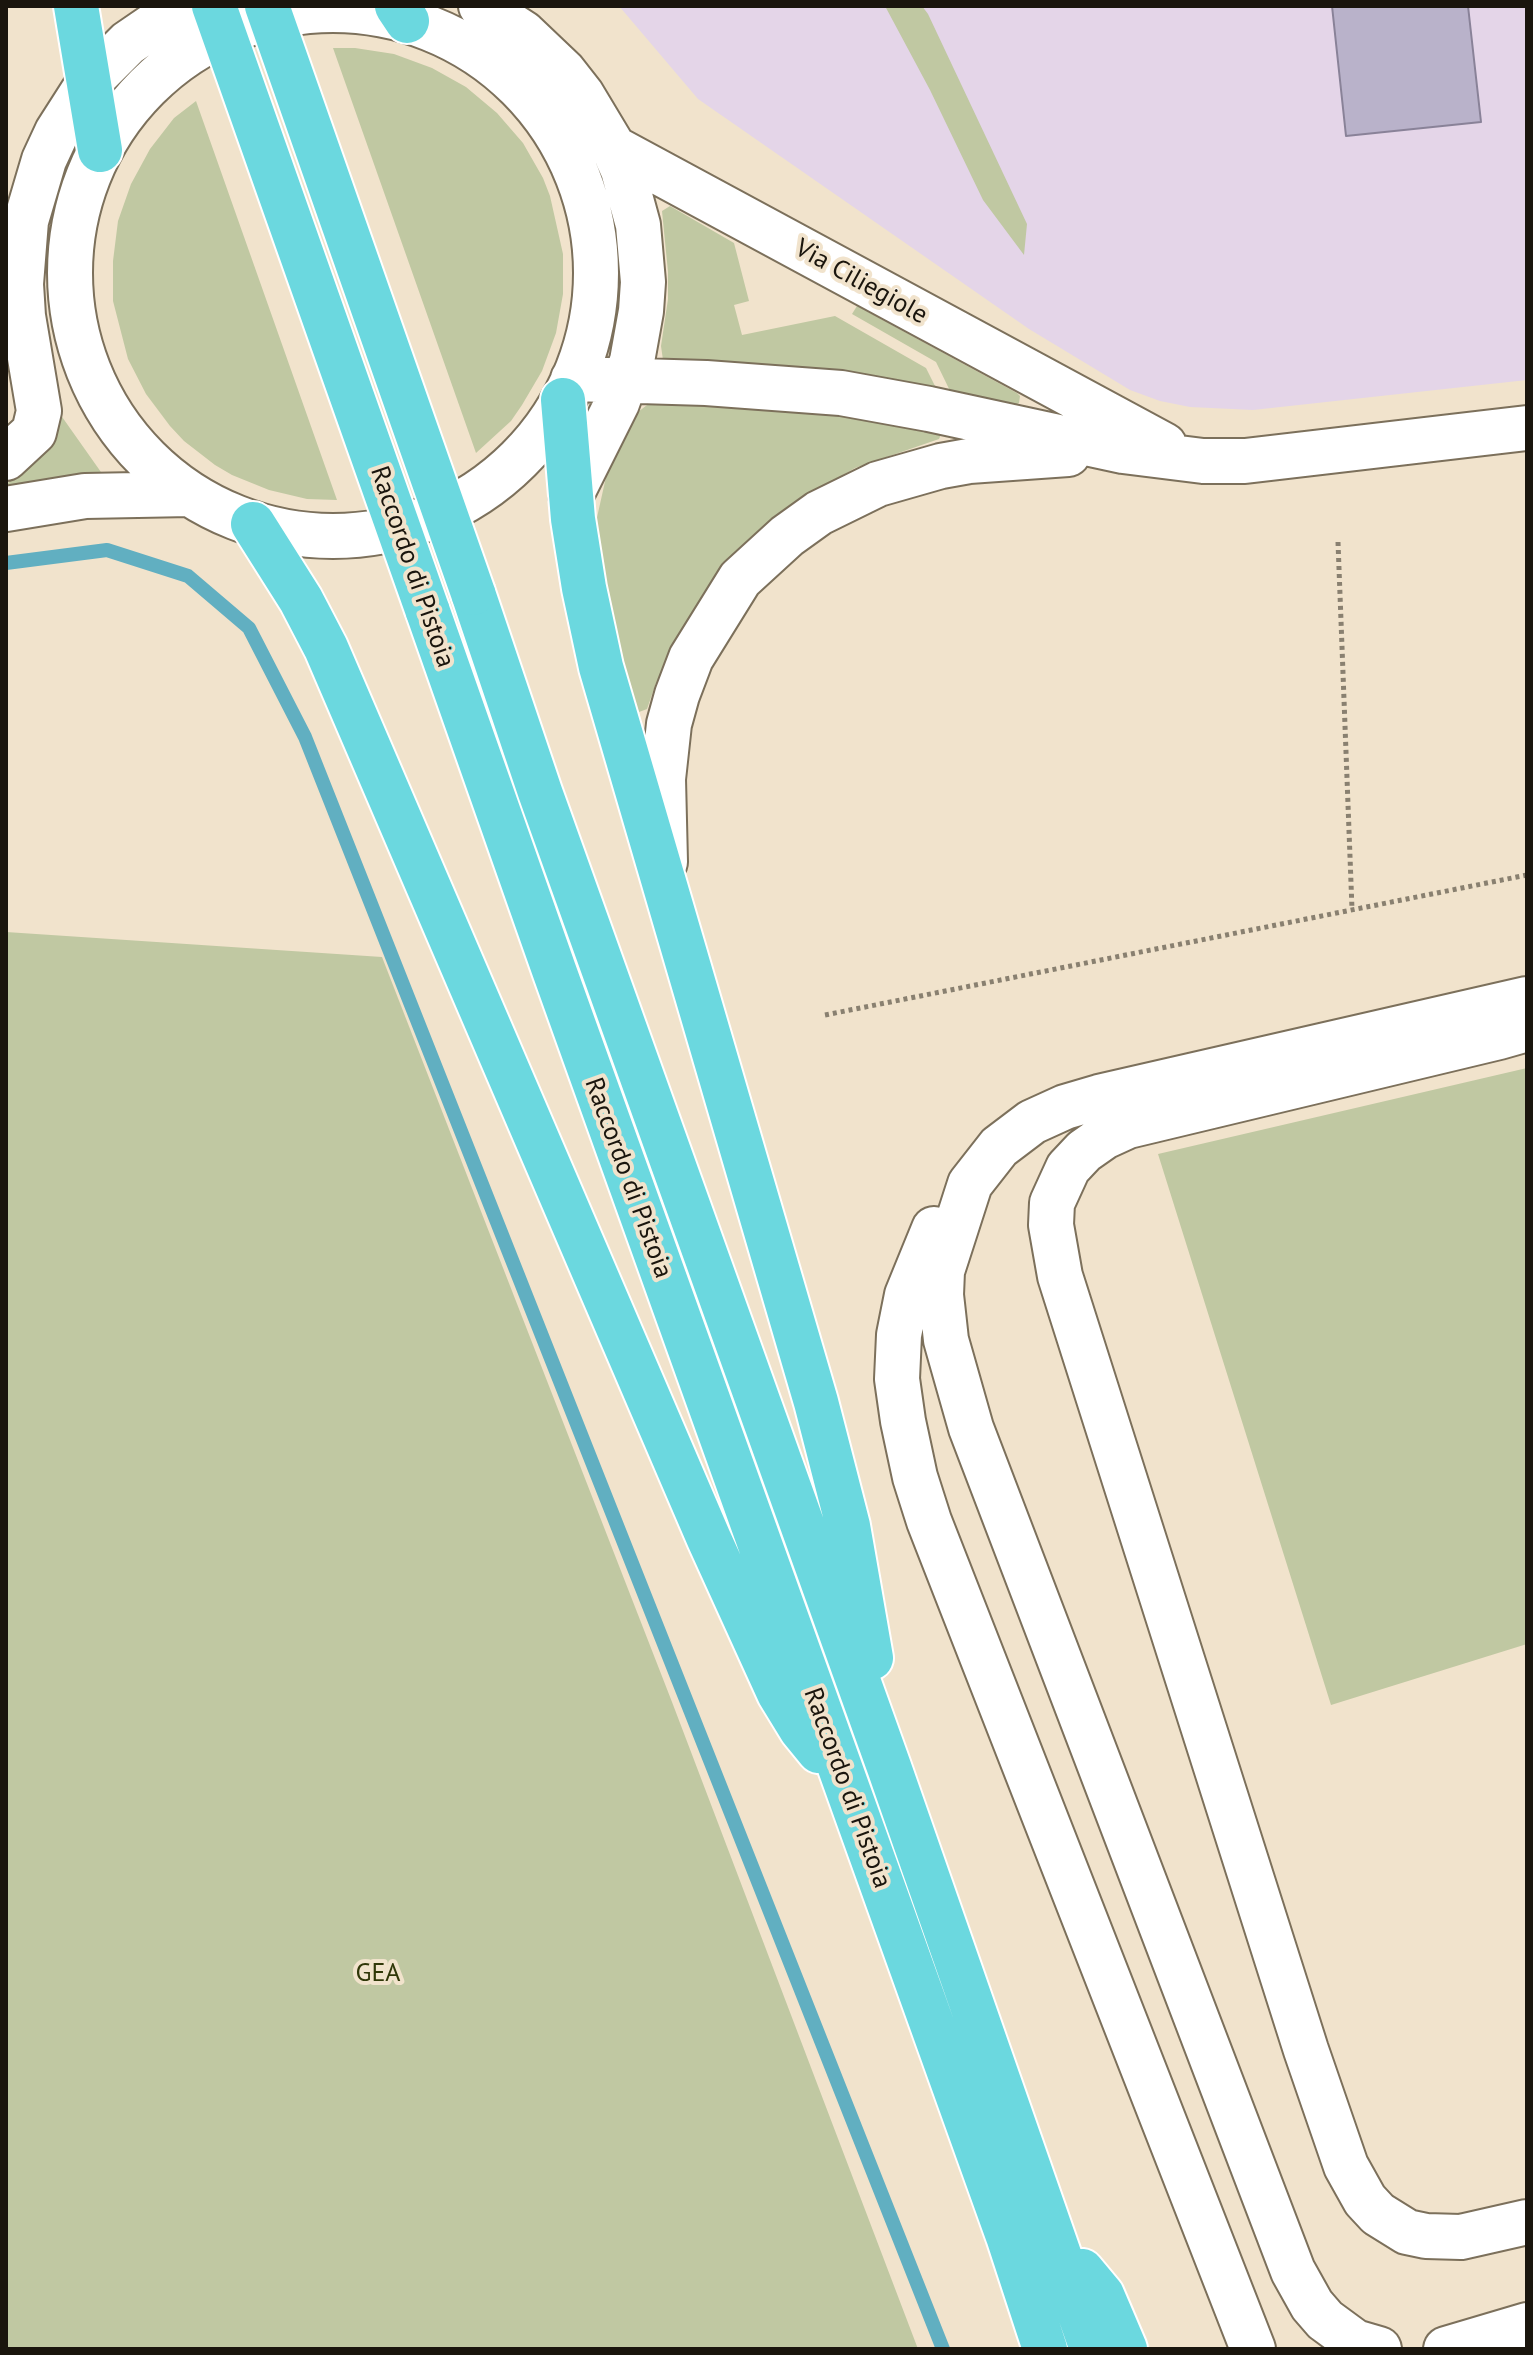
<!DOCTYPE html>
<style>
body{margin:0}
#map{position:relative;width:1533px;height:2355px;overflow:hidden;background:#f1e3cc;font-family:"PT Sans",sans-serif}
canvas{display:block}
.frame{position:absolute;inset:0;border:8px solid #1a150d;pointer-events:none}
</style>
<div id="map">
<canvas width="1533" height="2355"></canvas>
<div class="frame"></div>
</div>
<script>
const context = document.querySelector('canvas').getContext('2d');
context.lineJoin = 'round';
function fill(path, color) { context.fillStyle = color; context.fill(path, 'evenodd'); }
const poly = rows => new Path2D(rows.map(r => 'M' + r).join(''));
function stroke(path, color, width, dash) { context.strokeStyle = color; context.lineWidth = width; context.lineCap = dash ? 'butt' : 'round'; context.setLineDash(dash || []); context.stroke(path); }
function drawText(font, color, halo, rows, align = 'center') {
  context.font = font + ' "PT Sans",sans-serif'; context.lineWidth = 8; context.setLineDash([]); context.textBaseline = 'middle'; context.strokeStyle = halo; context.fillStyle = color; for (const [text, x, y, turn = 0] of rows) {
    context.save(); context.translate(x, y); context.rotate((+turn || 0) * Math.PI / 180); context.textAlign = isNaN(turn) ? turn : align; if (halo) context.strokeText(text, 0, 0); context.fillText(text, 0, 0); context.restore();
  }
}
fill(poly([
 [619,6,1527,6,1527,380,1253,410,1190,407,1160,401,1130,390,1029,329,698,99]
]), '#e4d5e8');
fill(poly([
 [885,6,922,6,928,14,1027,224,1024,255,983,200,930,90],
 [333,48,355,48,394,54,432,68,466,87,497,113,523,143,543,178,550,196,563,254,563,294,556,333,542,371,522,405,511,421,476,453],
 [196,101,337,500,307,499,269,490,232,475,215,465,184,441,170,426,146,394,128,359,113,301,113,261,118,221,131,184,150,149,174,118],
 [670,206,734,243,749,301,734,305,742,335,835,316,926,368,938,392,667,364,663,360,661,346,668,299,668,272,662,211],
 [857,306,1017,393,1020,396,1019,403,1013,406,953,397,936,362,852,314],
 [651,402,779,402,942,432,939,439,855,468,791,506,770,523,719,574,703,597,656,683,647,709,639,712,633,699,600,564,596,522,608,468,634,415],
 [60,414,108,482,6,493,6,485,27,464],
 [6,932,382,957,672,1702,918,2349,6,2349],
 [1527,1068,1527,1644,1331,1705,1158,1154]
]), '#c0c8a2');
stroke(poly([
 [6,563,107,550,188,576,249,628,305,737,943,2349]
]), '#61afc1', 14);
const building = poly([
 [1332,6,1468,6,1481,122,1346,136,1332,6]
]);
fill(building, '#b9b2ca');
stroke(building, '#898298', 2);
const minor = poly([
 [481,6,523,33,564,72,582,95,612,145,623,170,638,225,643,282,641,311,632,361,617,403,571,495],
 '70 273a263 263 0 1 1 526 0a263 263 0 1 1-526 0Z',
 [538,107,1164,445],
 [573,379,706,383,841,393,929,409,1123,451,1203,461,1245,461,1527,428],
 [6,458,34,432,39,411,23,316,21,284,26,221,44,160,57,132,89,82,128,43,182,6],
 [6,509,85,496,190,494],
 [665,862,663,779,669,724,677,695,691,658,740,579,787,536,819,513,878,484,941,466,969,461,1068,454],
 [1527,1029,1499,1037,1128,1126,1104,1137,1084,1151,1068,1168,1052,1203,1051,1225,1060,1276,1306,2050,1346,2166,1365,2200,1378,2214,1407,2232,1426,2236,1461,2237,1527,2222],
 [934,1229,907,1295,899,1335,897,1379,903,1421,915,1477,929,1521,1253,2349],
 [1379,2349,1355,2342,1325,2320,1312,2305,1293,2271,971,1428,946,1340,941,1295,942,1271,970,1184,999,1147,1032,1122,1065,1107,1099,1097,1527,999],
 [1446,2349,1527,2325]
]);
const highway = poly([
 [76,6,100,150],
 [397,6,407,21],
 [563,400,573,519,584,588,601,667,816,1402,848,1526,871,1658],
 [253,524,301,600,326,648,709,1539,779,1693,801,1729,819,1751],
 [473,593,540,792,889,1767,1092,2349],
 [427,609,554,970,1008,2236,1045,2349],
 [1082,2271,1102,2295,1125,2349]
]);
stroke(minor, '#7c705b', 48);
stroke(highway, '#fff', 48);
stroke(poly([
 [1338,542,1352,909],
 [825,1015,1527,875]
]), '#898070', 5, [4, 4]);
stroke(minor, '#fff', 44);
stroke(highway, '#6bd8df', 44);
const highwayBridge = poly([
 [214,6,427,609],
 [267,6,473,593]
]);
stroke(highwayBridge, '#fff', 48, []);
stroke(highwayBridge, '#6bd8df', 44);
drawText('26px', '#1a150d', '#f1e3cc', [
 ["Via Ciliegiole",861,282,29],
 ["Raccordo di Pistoia",412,567,71],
 ["Raccordo di Pistoia",628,1178,70],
 ["Raccordo di Pistoia",847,1788,70]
]);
drawText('26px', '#303708', '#f1e3cc', [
 ["GEA",378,1974]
]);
</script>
